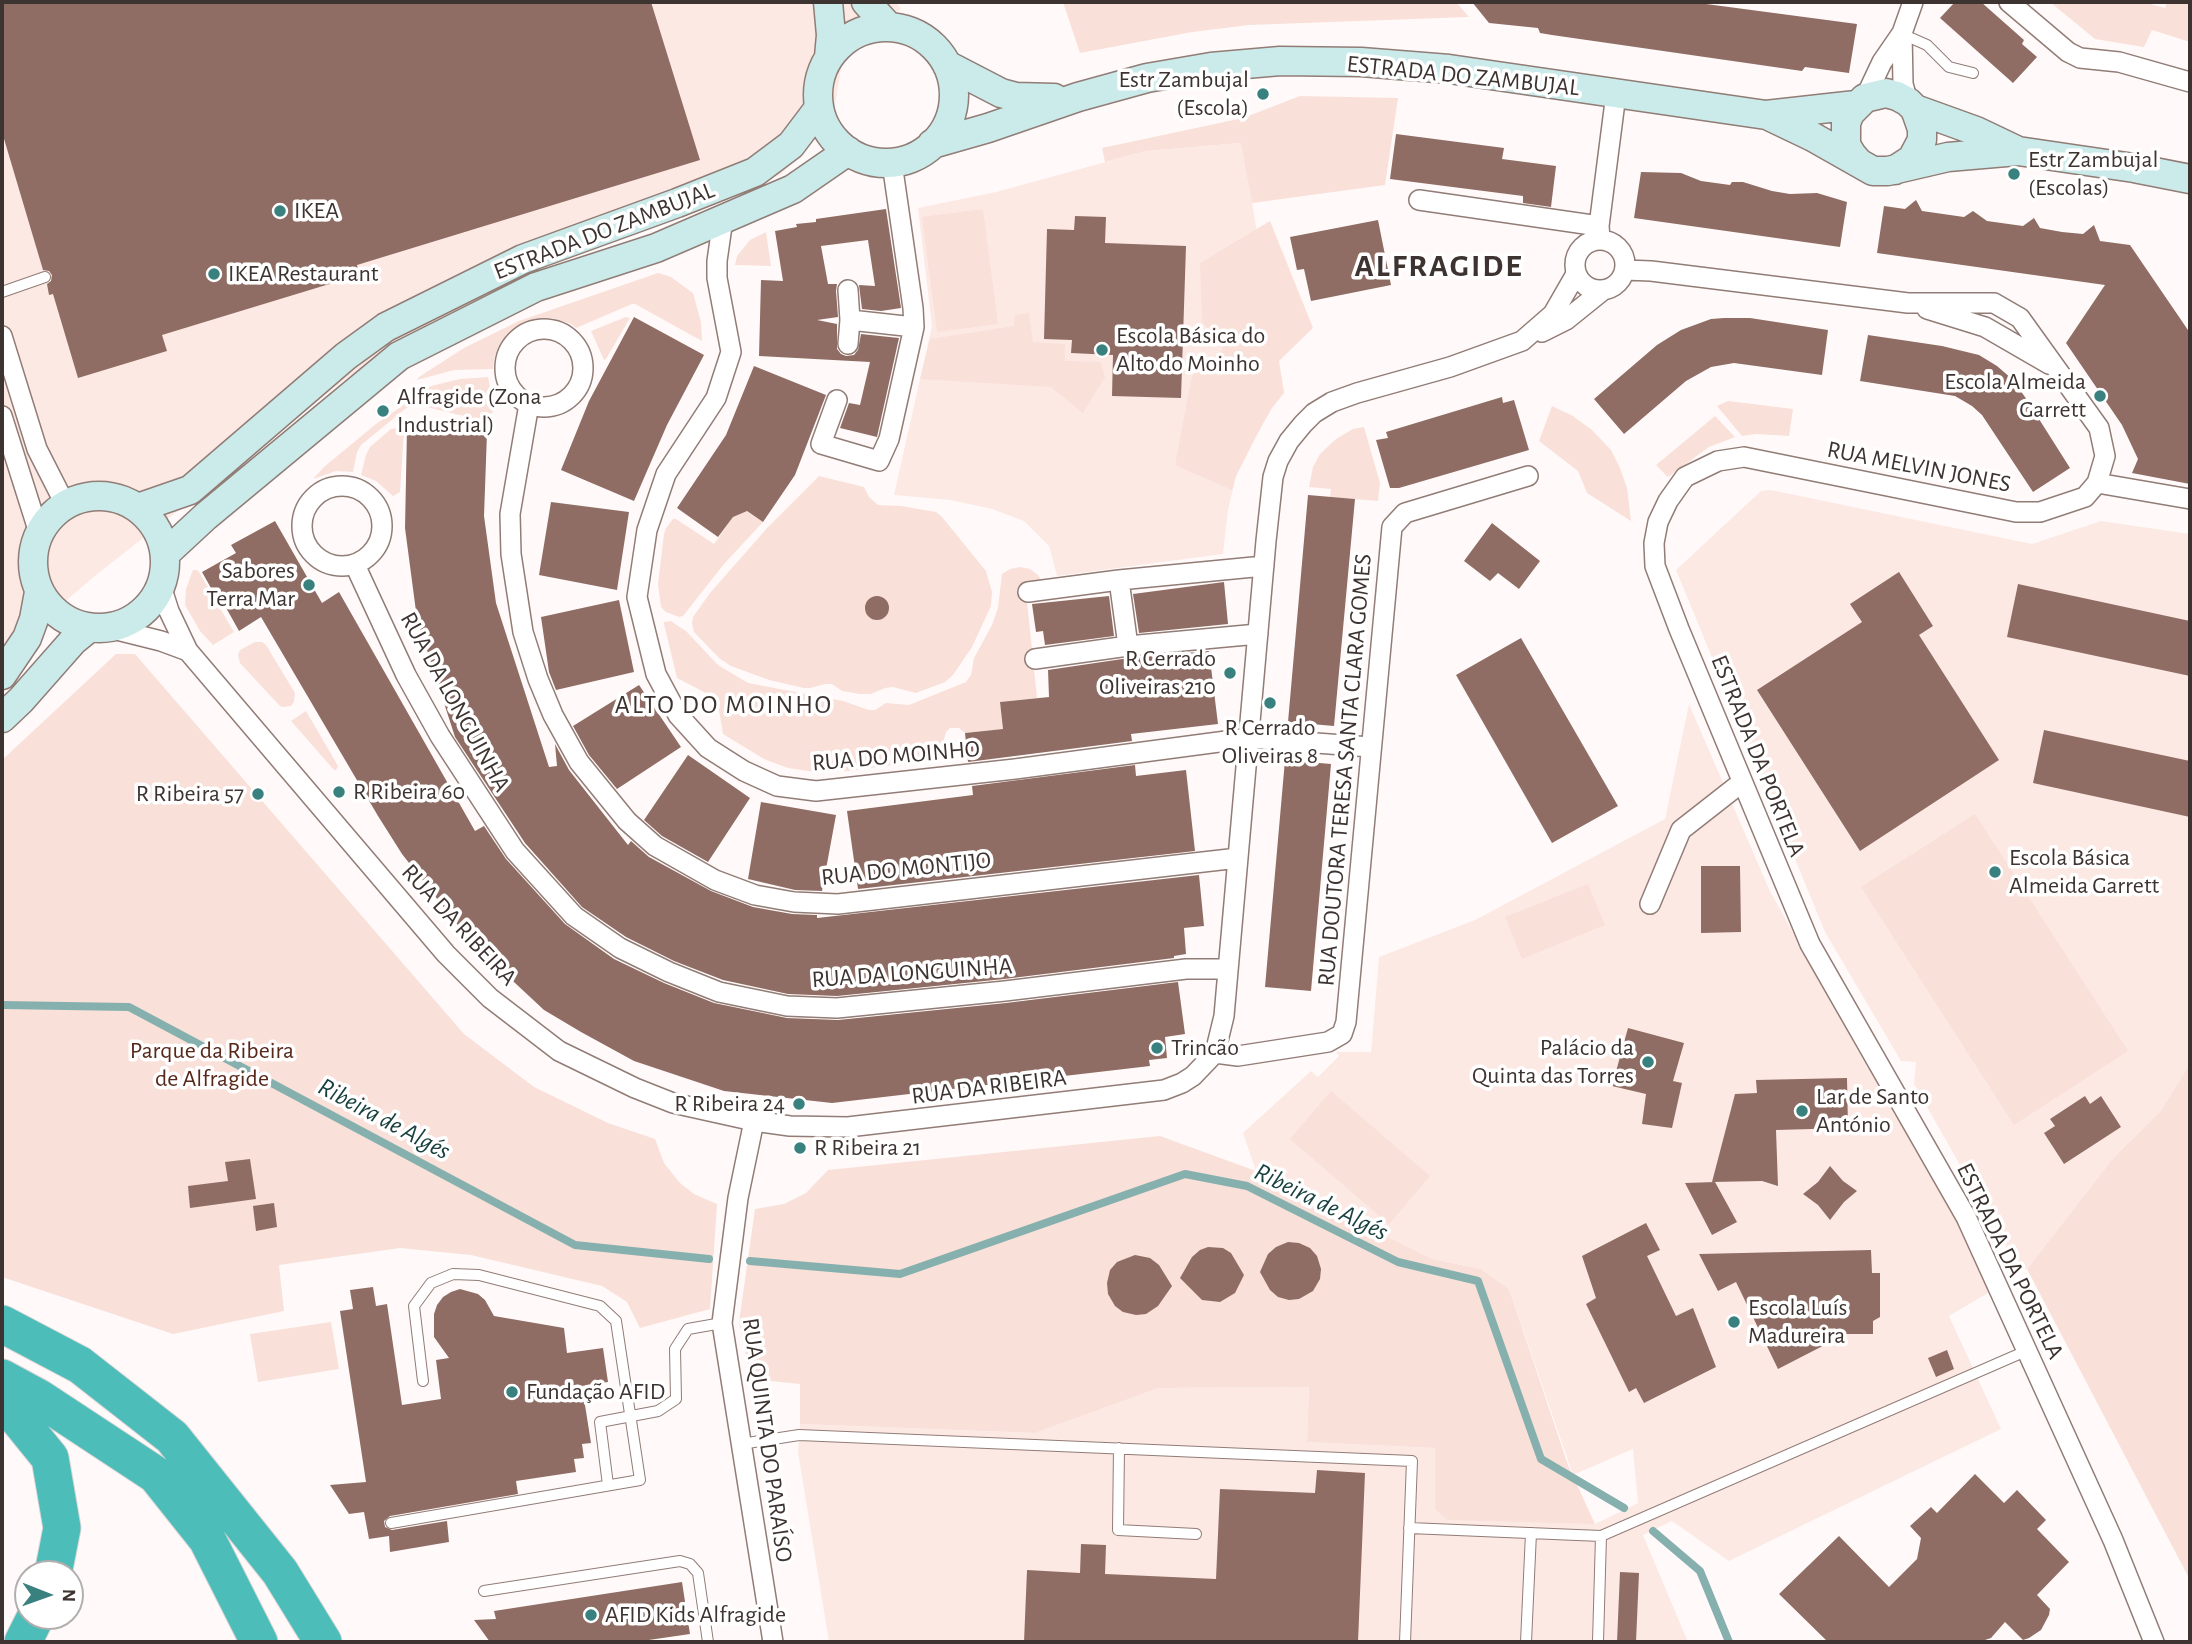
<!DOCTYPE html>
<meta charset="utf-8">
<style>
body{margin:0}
#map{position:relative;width:2192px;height:1644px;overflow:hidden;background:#fffaf9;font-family:"Alegreya Sans",sans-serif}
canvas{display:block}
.frame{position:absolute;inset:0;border:4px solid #3d3431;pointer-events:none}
.north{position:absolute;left:14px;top:1560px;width:70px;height:70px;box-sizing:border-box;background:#fff;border:2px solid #b1aead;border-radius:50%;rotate:91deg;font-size:19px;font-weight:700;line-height:28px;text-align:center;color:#3d3431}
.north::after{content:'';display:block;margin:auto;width:24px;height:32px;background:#39817f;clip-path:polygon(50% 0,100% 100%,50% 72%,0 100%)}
</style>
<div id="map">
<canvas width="2192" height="1644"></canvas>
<div class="frame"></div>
<div class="north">N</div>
</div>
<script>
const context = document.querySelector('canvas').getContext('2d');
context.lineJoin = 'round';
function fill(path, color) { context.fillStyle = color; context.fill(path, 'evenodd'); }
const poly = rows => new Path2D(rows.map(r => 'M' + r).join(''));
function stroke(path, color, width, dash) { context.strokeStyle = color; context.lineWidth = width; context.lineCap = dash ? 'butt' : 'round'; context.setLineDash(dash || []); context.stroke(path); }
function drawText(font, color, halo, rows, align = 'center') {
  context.font = font + ' "Alegreya Sans",sans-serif'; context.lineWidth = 7; context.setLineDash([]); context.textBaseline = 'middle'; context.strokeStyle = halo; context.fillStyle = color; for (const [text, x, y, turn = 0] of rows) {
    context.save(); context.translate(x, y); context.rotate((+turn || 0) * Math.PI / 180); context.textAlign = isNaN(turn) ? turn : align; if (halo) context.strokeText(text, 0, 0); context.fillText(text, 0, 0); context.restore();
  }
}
fill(poly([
 [2,2,896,2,901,9,844,51,832,123,780,175,544,266,439,317,347,378,96,575,2,656],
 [1242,143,1284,393,1271,408,1236,476,1228,510,1223,554,1057,576,1049,546,1024,521,992,509,950,500,894,495,932,326,918,208,996,192,1146,151],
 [1771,490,2032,544,2101,521,2190,534,2190,1064,2160,1112,2114,1157,2027,1269,2019,1269,1914,1084,1916,1062,1901,1061,1825,932,1676,570,1761,491],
 [1689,704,1769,889,1858,1051,1962,1219,1993,1290,1949,1316,2001,1429,1729,1561,1672,1521,1643,1535,1688,1642,829,1642,798,1452,800,1424,1035,1433,1159,1388,1309,1387,1307,1442,1435,1448,1435,1509,1595,1524,1638,1503,1633,1449,1573,1475,1509,1289,1481,1269,1432,1259,1256,1171,1243,1133,1311,1071,1318,1077,1339,1056,1336,1052,1371,1052,1379,957,1475,920,1665,819]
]), '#fde9e4');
fill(poly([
 [1063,2,1456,2,1469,17,1249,25,1192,32,1080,53],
 [2050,2,2143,2,2165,8,2167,2,2190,2,2190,42,2152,30,2144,47,2095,39],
 [1300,96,1398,98,1385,185,1252,203,1241,143,1146,151,1105,162,1102,148,1243,118],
 [983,209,998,324,937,332,922,217],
 [1270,221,1313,328,1279,361,1284,393,1272,408,1257,434,1236,476,1232,490,1175,465,1192,376,1223,349,1202,321,1200,263],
 [766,232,771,266,735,265,737,256,750,240],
 [658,273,671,277,693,293,701,322,702,341,635,304,632,304,576,328,571,324,552,318,536,319,524,323,499,345,494,359,493,369,454,370,417,380,419,377,464,348,519,321],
 [1029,313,1033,342,1065,344,1065,361,1101,362,1105,377,1083,413,1051,387,920,379,930,339,1014,326,1015,315],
 [626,317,630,318,606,359,604,360,591,331],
 [488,377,491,393,498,406,485,421,418,405,411,406,405,409,361,445,357,452,353,472,336,471,313,479,324,467,376,424,431,386,460,379],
 [1728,401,1793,409,1789,436,1756,434,1742,436,1717,406],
 [1552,406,1573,416,1592,430,1611,450,1620,468,1627,488,1631,521,1587,493,1578,471,1539,441],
 [1715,416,1735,437,1709,447,1668,477,1656,465],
 [1364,427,1380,483,1378,501,1330,497,1331,489,1309,487,1313,467,1320,454,1336,439,1353,429],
 [396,428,401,428,404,431,400,492,393,496,376,481,361,475,366,455,370,447,391,429],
 [819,476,864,487,869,497,878,505,901,506,936,512,942,517,986,571,992,592,991,606,972,647,953,675,945,682,916,693,893,687,885,688,871,694,860,694,842,691,832,684,825,684,810,688,804,688,769,680,731,666,720,659,694,632,692,624,693,617,710,593,768,527],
 [740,507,763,522,724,564,683,616,679,617,666,612,661,607,658,584,664,534,666,528,673,519,676,519,714,544],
 [1020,567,1030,569,1038,575,1042,582,1026,591,1037,698,1000,702,1003,729,965,733,959,728,950,728,946,732,939,759,848,771,815,772,788,768,764,759,723,734,719,710,712,700,704,692,677,678,664,624,664,622,671,621,675,624,686,631,718,665,748,683,843,701,869,710,875,710,886,703,909,705,966,682,971,675,974,658,992,625,998,608,1002,574,1010,569],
 [193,570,197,570,199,572,234,632,213,645,200,631,185,605,186,589],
 [255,642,262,642,266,645,295,693,294,702,291,706,282,707,279,705,240,663,238,655,240,650],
 [116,654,135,654,464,1034,534,1087,608,1123,655,1139,664,1163,680,1183,694,1194,717,1204,710,1309,640,1328,627,1302,602,1286,471,1255,400,1248,279,1265,284,1311,173,1334,2,1277,2,760],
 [306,711,338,766,336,770,334,770,291,721],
 [1975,814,2128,1051,2014,1125,1861,887],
 [1588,884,1605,925,1522,959,1505,917],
 [2190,1064,2190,1580,2027,1269,2114,1157,2160,1112],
 [1331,1091,1430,1176,1389,1224,1290,1139],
 [1160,1136,1256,1171,1432,1259,1481,1269,1509,1289,1568,1465,1595,1524,1448,1520,1435,1509,1435,1448,1307,1442,1309,1387,1159,1388,1035,1433,800,1424,800,1384,751,1379,739,1322,755,1209,784,1204,806,1193,828,1170],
 [331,1322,339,1369,258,1382,250,1334]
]), '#f9e0d9');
stroke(poly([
 [2,1005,129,1007,575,1245,709,1259],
 [750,1261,900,1274,1185,1174,1247,1186,1398,1262,1478,1281,1541,1459,1624,1508],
 [1653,1531,1700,1571,1729,1642]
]), '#86b0ae', 8);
fill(poly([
 [2,2,651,2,700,160,357,265,359,275,162,335,167,351,78,378,53,294,49,295,47,284,51,281,52,275,49,271,43,270,2,132],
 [1472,2,1691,2,1857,24,1849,73,1805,67,1802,71,1552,35,1540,33,1538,28,1489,23],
 [1955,2,1981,2,2024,40,2022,44,2037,57,2013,83,1940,18],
 [1396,134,1504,148,1502,159,1556,166,1551,207,1523,203,1523,196,1390,179],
 [1641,172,1681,173,1701,181,1730,185,1732,182,1743,182,1772,191,1790,194,1817,193,1847,202,1840,247,1634,218],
 [1916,200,1922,211,1964,217,1973,211,1987,221,2023,226,2034,218,2040,228,2062,232,2083,234,2094,225,2100,241,2130,245,2190,333,2190,484,2132,473,2138,459,2122,425,2066,343,2105,285,1877,253,1884,206,1905,209],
 [886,209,901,308,881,311,862,309,859,285,875,286,868,240,821,246,828,284,837,284,836,291,838,317,817,320,837,324,837,349,841,354,846,356,854,355,858,350,861,334,899,338,877,437,840,428,849,403,860,405,870,362,759,356,761,280,783,281,775,231,797,227,796,224,816,222,816,219],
 [1075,216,1106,217,1105,243,1186,246,1181,398,1112,396,1113,355,1071,353,1072,340,1044,339,1047,229,1074,230],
 [1378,220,1391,285,1311,301,1304,269,1297,270,1290,237],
 [634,317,704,355,667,425,634,501,561,470,589,401],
 [1724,318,1750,318,1828,330,1822,375,1734,363,1711,367,1686,381,1624,434,1594,399,1657,345,1681,330,1711,319],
 [1868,335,1942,346,1979,355,1997,366,2012,379,2025,397,2070,468,2033,492,1982,415,1972,406,1955,396,1860,381],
 [754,366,826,395,795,475,763,522,747,511,733,517,718,537,677,508,726,435],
 [1502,397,1503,403,1514,400,1529,450,1399,488,1390,488,1376,440,1388,438,1386,432],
 [407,429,487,433,484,516,496,603,549,767,557,766,555,744,569,770,628,845,631,841,649,857,711,891,753,907,792,914,817,915,817,918,1199,875,1204,926,1184,928,1186,954,1174,956,1174,958,1004,979,837,996,788,994,723,980,674,961,626,937,582,907,525,843,455,737,417,619,405,528],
 [1308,495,1355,499,1334,726,1288,722],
 [551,502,629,512,617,590,539,575],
 [275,521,322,603,339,592,475,831,484,826,506,859,565,924,614,959,664,983,714,1003,787,1018,838,1020,1006,1003,1178,982,1185,1034,1165,1037,1167,1058,1149,1060,1150,1066,832,1103,724,1091,634,1061,581,1032,544,1010,471,942,402,854,378,816,261,617,239,631,219,595,216,597,202,572,236,553,231,545],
 [1492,523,1540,561,1519,589,1498,573,1490,581,1464,561],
 [1899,572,1933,626,1919,635,1999,760,1860,851,1757,690,1862,622,1850,604],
 [1224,582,1228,624,1139,633,1133,594],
 [2018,584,2190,621,2190,676,2007,637],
 [1109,596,1114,636,1045,645,1043,631,1036,632,1032,604],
 '865 608a12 12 0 1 1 24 0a12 12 0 1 1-24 0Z',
 [619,600,634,672,556,690,549,672,541,617],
 [1521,638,1618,806,1552,843,1456,675],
 [1209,651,1218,724,1131,734,1132,741,968,762,965,733,1003,729,1000,702,1049,697,1048,670,1129,658],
 [639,685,681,747,617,789,589,755,573,726],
 [2044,730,2190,761,2190,817,2033,783],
 [688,755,750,798,708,862,662,836,644,820],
 [1285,760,1331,764,1311,991,1265,987],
 [1135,765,1136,776,1186,770,1195,851,858,889,847,811,973,795,972,786],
 [761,802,836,815,822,891,795,890,748,879],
 [1701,866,1740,866,1741,932,1701,933],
 [1628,1028,1684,1043,1673,1081,1682,1083,1672,1128,1642,1124,1646,1094,1612,1086],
 [1847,1078,1848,1128,1776,1130,1778,1186,1762,1181,1712,1182,1735,1094,1757,1093,1756,1080],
 [2085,1096,2090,1104,2101,1096,2121,1127,2064,1164,2044,1133,2055,1126,2050,1119],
 [250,1159,256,1199,190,1208,188,1186,228,1181,225,1162],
 [1830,1166,1843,1181,1857,1191,1844,1202,1830,1220,1818,1205,1803,1194,1818,1182],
 [1715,1182,1737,1222,1712,1235,1685,1183],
 [274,1203,277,1227,256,1231,253,1206],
 [1646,1223,1660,1250,1647,1256,1676,1316,1693,1308,1716,1367,1644,1403,1636,1388,1629,1392,1586,1304,1596,1298,1582,1256],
 [1288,1242,1299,1243,1310,1248,1317,1256,1321,1269,1320,1279,1313,1291,1299,1299,1289,1300,1278,1297,1270,1290,1260,1272,1268,1254,1276,1247],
 [1208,1247,1223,1248,1231,1253,1244,1275,1235,1293,1220,1302,1202,1300,1180,1278,1192,1257,1200,1250],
 [1871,1250,1872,1273,1880,1273,1880,1317,1873,1321,1873,1334,1846,1334,1778,1369,1736,1282,1718,1291,1699,1254],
 [1135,1255,1150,1258,1159,1265,1172,1286,1158,1306,1146,1314,1136,1315,1123,1312,1115,1306,1108,1294,1107,1283,1110,1270,1117,1262],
 [373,1287,376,1306,387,1304,402,1405,441,1399,436,1360,449,1358,434,1337,434,1314,437,1305,443,1297,451,1292,460,1289,478,1294,485,1300,494,1316,564,1328,567,1353,603,1348,608,1382,582,1386,591,1443,582,1444,584,1458,574,1459,576,1472,516,1481,518,1494,390,1516,384,1521,385,1527,392,1530,447,1521,449,1542,390,1552,389,1536,369,1539,364,1512,349,1514,330,1485,366,1482,340,1311,353,1309,350,1290],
 [1947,1350,1954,1369,1936,1377,1928,1358],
 [1317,1470,1365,1473,1358,1642,1024,1642,1027,1570,1080,1573,1081,1544,1106,1545,1105,1574,1216,1579,1220,1489,1315,1493],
 [1975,1474,2004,1503,2017,1490,2046,1520,2037,1529,2069,1562,2037,1595,2050,1609,2049,1615,2041,1630,2029,1638,2023,1640,2005,1622,1991,1638,1979,1642,1828,1642,1779,1594,1839,1536,1889,1587,1917,1559,1921,1538,1910,1526,1931,1507,1937,1513],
 [1620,1572,1639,1573,1636,1642,1617,1642],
 [682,1582,690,1634,635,1642,490,1642,474,1620,496,1619,494,1611]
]), '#8f6d64');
const lane = poly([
 [1902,34,1927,45,1949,67,1973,73],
 [2,292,45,277],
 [741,1444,799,1435,1412,1461,1405,1642],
 [1119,1448,1118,1530,1196,1534],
 [608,1485,600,1422,658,1411,676,1399,675,1349,688,1329,722,1323],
 [391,1523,640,1480,616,1321,600,1306,479,1275,453,1274,431,1283,414,1306,423,1381],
 [1409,1528,1601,1536,1598,1642],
 [1601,1536,2026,1351],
 [484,1591,680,1561,690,1564,698,1573,708,1642],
 [1526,1642,1531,1533]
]);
const street = poly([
 [2009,2,2068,52,2080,58,2119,62,2190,82],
 [1902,33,1903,84,1908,102],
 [1865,98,1882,62,1902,33,1913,2],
 [1419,200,1599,226],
 [723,219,717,261,717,278,731,352,716,398,666,474,647,530,637,597,656,674,678,715,708,748,744,771,777,786,816,791,1015,769,1249,738,1370,747],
 [1600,238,1599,226,1616,94],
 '1575 265a25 25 0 1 1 50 0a25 25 0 1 1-50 0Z',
 [1625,270,1651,271,1908,303,1994,303,2020,318,2099,428,2105,456,2097,483,2085,497,2040,512,2016,512,1744,457,1718,461,1685,477,1668,501,1658,522,1654,543,1655,566,1679,629,1810,944,1966,1217,2113,1540,2154,1642],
 [848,290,850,320],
 [1927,309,1985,327,2049,364],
 '505 368a39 39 0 1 1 78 0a39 39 0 1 1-78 0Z',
 [1542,332,1566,320,1602,291],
 [2,336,37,449,65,504],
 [848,344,850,320,914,327],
 [837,400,821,444,879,461,889,439,914,327,913,308,892,163],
 [529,404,510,514,511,554,523,632,538,679,553,715,579,762,627,821,655,846,715,880,755,895,794,902,838,904,1238,858],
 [2,416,39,533],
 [2097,483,2190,499],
 '302 526a40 40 0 1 1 80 0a40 40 0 1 1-80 0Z',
 [355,565,406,675,440,736,515,851,574,916,620,948,669,972,719,992,787,1006,837,1008,1005,991,1186,969,1228,969],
 [1119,580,1128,646],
 [161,586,169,611,188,651,446,954,490,998,559,1051,635,1088,673,1103,754,1121,790,1126,848,1127,1164,1090,1182,1083,1193,1076,1215,1053],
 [1028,592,1119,580,1264,566],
 [109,628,161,641,188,651],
 [1035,659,1128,646,1258,634],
 [1650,904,1681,830,1741,783],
 [1215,1053,1224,1016,1266,541,1273,477,1278,461,1289,441,1303,424,1314,413,1332,402,1357,393,1450,367,1522,341,1553,314,1576,274],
 [1215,1053,1238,1056,1328,1042,1342,1034,1346,1022,1392,527,1405,513,1528,476],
 [754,1121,738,1198,722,1323,773,1642]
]);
const secondary = poly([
 [828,2,831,35,829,57],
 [866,2,888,26],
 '818 95a68 68 0 1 1 136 0a68 68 0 1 1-136 0Z',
 [947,65,1001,93,1016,97,1054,98],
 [1915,109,1976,131,2018,151],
 [1767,115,1813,137,1873,171,1888,171,1948,157,2018,151,2134,168,2190,179],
 [932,144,988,128,1078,97,1147,78,1211,67,1280,61,1361,62,1449,69,1766,115,1856,105],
 [1859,163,1852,155,1846,145,1846,123,1850,113,1865,98,1886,93,1897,96,1908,102,1915,109,1922,129,1922,140,1912,159,1895,170],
 '33 562a66 66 0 1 1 132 0a66 66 0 1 1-132 0Z',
 [138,508,190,490,346,356,386,327,523,259,677,203,755,172,791,145,819,108],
 [165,554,206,516,399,356,536,287,656,248,793,189,848,151],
 [2,675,27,638,34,619,39,592],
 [2,718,21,700,73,641,89,628]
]);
const highway = poly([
 [2,1324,80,1365,172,1437,280,1572,323,1642],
 [2,1378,39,1398,156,1475,207,1539,259,1642],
 [2,1399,50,1458,62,1528,53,1574],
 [23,1642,36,1616]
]);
stroke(lane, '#917c76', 12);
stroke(street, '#917c76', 22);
stroke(secondary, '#917c76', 31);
stroke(highway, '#d8d6d6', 39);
stroke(lane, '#fff', 10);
stroke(street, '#fff', 19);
stroke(secondary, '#caebea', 28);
stroke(highway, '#4dbdba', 37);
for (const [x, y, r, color] of [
 [1263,94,7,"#39817f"],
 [2014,174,7,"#39817f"],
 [280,211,7,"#39817f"],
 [214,274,7,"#39817f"],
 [1102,350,7,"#39817f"],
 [2100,396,7,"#39817f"],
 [383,411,7,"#39817f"],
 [309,585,7,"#39817f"],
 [1230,673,7,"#39817f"],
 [1270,703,7,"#39817f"],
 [339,792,7,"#39817f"],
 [258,794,7,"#39817f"],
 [1995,872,7,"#39817f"],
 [1157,1048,7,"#39817f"],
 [1648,1062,7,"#39817f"],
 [799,1104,7,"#39817f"],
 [1802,1111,7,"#39817f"],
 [800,1148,7,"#39817f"],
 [1734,1322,7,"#39817f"],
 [512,1392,7,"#39817f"],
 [591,1615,7,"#39817f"]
]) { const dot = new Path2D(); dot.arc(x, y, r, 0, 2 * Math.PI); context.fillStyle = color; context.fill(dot); stroke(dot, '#fff', 2.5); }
drawText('24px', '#3d3431', '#fff', [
 ["ESTRADA DO ZAMBUJAL",1463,76,6],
 ["ESTRADA DO ZAMBUJAL",604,231,-21],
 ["RUA MELVIN JONES",1919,467,11],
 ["RUA DA LONGUINHA",455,702,61],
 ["RUA DO MOINHO",896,756,-5],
 ["ESTRADA DA PORTELA",1758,756,68],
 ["RUA DOUTORA TERESA SANTA CLARA GOMES",1345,770,-85],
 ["RUA DO MONTIJO",906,869,-6],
 ["RUA DA RIBEIRA",459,925,47],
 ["RUA DA LONGUINHA",912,973,-4],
 ["RUA DA RIBEIRA",989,1087,-7],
 ["ESTRADA DA PORTELA",2010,1261,64],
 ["RUA QUINTA DO PARAÍSO",767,1440,82]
]);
drawText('24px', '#3d3431', '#fff', [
 ["Estr Zambujal",1249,80,"right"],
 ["(Escola)",1249,108,"right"],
 ["Estr Zambujal",2028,160],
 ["(Escolas)",2028,188],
 ["IKEA",294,211],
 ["IKEA Restaurant",228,274],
 ["Escola Básica do",1116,336],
 ["Alto do Moinho",1116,364],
 ["Escola Almeida",2086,382,"right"],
 ["Garrett",2086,410,"right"],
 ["Alfragide (Zona",397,397],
 ["Industrial)",397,425],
 ["Sabores",295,571,"right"],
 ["Terra Mar",295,599,"right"],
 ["R Cerrado",1216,659,"right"],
 ["Oliveiras 210",1216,687,"right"],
 ["R Cerrado",1270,728,"center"],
 ["Oliveiras 8",1270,756,"center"],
 ["R Ribeira 60",353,792],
 ["R Ribeira 57",244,794,"right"],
 ["Escola Básica",2009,858],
 ["Almeida Garrett",2009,886],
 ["Trincão",1171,1048],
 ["Palácio da",1634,1048,"right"],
 ["Quinta das Torres",1634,1076,"right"],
 ["Lar de Santo",1816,1097],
 ["António",1816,1125],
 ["R Ribeira 24",785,1104,"right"],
 ["R Ribeira 21",814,1148],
 ["Escola Luís",1748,1308],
 ["Madureira",1748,1336],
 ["Fundação AFID",526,1392],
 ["AFID Kids Alfragide",605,1615]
], 'left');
drawText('24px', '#57271a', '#fff', [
 ["Parque da Ribeira",212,1051],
 ["de Alfragide",212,1079]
]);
context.letterSpacing = '2px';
drawText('26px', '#3d3431', '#fff', [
 ["ALTO DO MOINHO",724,705]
]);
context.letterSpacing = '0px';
drawText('italic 26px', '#163f3d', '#fff', [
 ["Ribeira de Algés",384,1119,28],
 ["Ribeira de Algés",1321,1202,26]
]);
context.letterSpacing = '2px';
drawText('bold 32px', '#3d3431', '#fff', [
 ["ALFRAGIDE",1439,266]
]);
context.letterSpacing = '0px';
</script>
